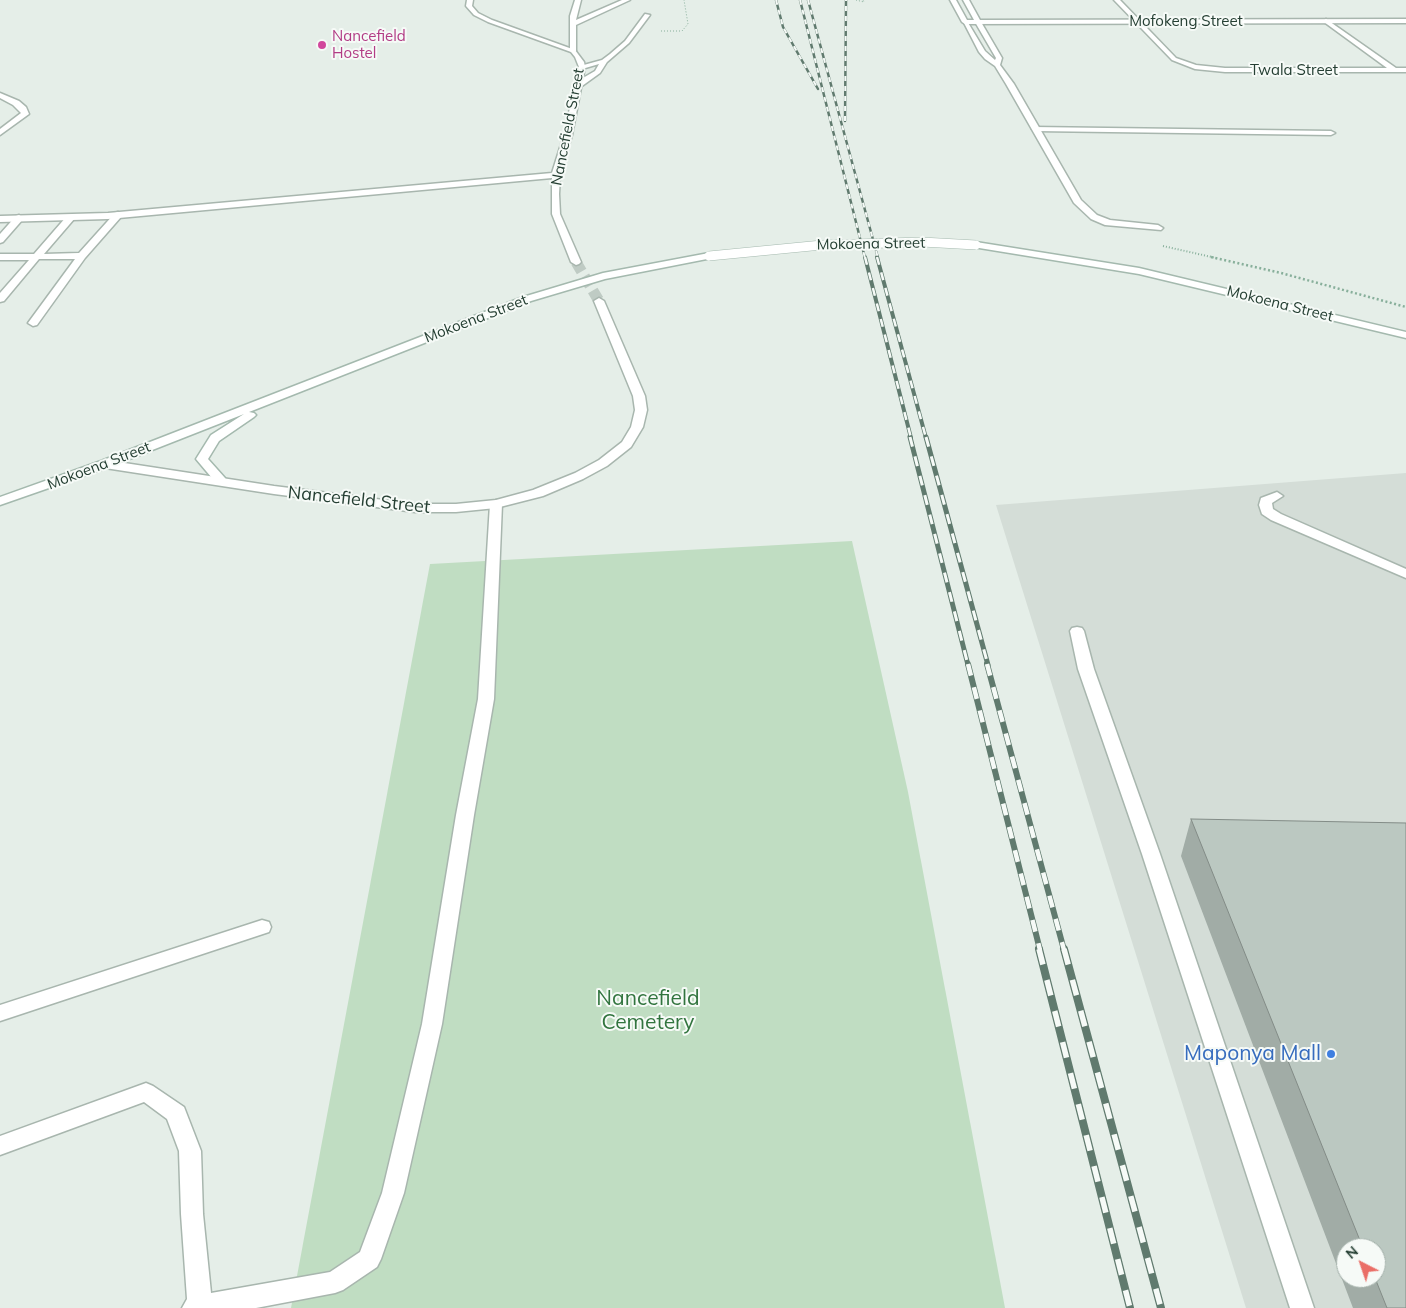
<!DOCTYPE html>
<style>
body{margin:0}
#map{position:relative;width:1406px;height:1308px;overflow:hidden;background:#e5eee8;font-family:Mulish,sans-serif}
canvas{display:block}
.north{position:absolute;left:1336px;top:1238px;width:50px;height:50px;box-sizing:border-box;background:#f6faf7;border:1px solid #a2afa9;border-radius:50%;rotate:319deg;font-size:14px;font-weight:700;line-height:20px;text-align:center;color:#253f33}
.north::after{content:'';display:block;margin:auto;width:18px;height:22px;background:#ea6e67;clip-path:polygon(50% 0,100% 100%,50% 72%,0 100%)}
</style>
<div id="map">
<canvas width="1406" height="1308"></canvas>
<div class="north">N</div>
</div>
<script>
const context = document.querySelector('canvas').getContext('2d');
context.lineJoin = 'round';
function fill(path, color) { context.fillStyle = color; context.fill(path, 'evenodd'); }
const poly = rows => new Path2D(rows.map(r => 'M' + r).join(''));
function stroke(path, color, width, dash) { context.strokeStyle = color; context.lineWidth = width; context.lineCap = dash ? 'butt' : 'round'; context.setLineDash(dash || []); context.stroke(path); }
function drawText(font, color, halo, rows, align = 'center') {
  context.font = font + ' Mulish,sans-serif'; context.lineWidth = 4; context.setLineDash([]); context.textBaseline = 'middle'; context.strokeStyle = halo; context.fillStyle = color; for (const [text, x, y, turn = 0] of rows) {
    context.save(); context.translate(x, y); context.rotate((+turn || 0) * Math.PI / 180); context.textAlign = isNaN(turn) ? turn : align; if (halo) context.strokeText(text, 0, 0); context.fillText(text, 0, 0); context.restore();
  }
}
fill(poly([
 [1406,473,1406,1308,1246,1308,996,505],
 [1346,1248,1376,1248,1376,1278,1346,1278]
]), '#d4ddd7');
fill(poly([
 [852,541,908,792,1005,1308,291,1308,430,564]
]), '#c0ddc2');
stroke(poly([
 [576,262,599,301]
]), '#bfcbc4', 11, [11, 5.5]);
const service = poly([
 [575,0,581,0,576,20,622,0,630,0,576,25,576,51,573,53,570,51,570,16,575,0],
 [645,14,650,15,629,43,607,62,600,73,582,86,576,86,576,82,595,71,599,64,582,69,580,68,580,66,602,60,610,54,625,41,645,14],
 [0,93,19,101,26,107,29,114,0,135,0,129,21,113,13,105,0,98,0,93],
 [1033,127,1331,131,1335,133,1331,135,1036,131,1032,129,1033,127],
 [118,212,122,215,121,217,85,258,37,325,33,326,28,323,75,259,39,259,4,301,0,302,0,293,29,260,0,260,0,254,34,254,67,216,70,215,75,218,44,254,79,253,115,213,118,212],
 [19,215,24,218,3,242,0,243,0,234,16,216,19,215],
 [1277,492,1283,496,1272,503,1273,509,1281,514,1406,569,1406,578,1271,520,1262,514,1259,505,1261,498,1277,492],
 [496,500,502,504,494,699,474,815,442,1024,404,1193,381,1259,377,1267,343,1290,335,1293,256,1308,182,1308,187,1299,181,1214,179,1151,167,1119,144,1102,0,1155,0,1136,146,1083,153,1086,184,1107,201,1151,203,1214,211,1293,330,1272,360,1252,382,1193,422,1024,456,815,478,699,490,504,496,500],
 [1077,627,1082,628,1084,631,1094,669,1160,854,1314,1308,1290,1308,1142,854,1078,669,1070,631,1072,628,1077,627],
 [262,920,269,922,271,927,269,932,0,1021,0,1005,262,920]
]);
const minor = poly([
 [467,0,473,0,472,6,478,13,492,20,575,50,584,62,585,67,572,135,560,175,559,194,560,214,581,262,579,264,576,265,571,262,552,214,552,178,108,219,0,222,0,216,108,213,552,173,564,135,579,67,575,57,571,52,488,22,474,15,466,6,467,0],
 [1114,0,1120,0,1176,58,1196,65,1225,68,1387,68,1324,22,1323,21,1326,19,1396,68,1406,68,1406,72,1225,72,1195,69,1172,60,1114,0],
 [963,21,967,21,985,51,995,60,996,58,975,22,978,20,981,22,1002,58,1000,65,1014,84,1081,200,1097,215,1110,220,1158,225,1163,228,1161,230,1105,225,1091,219,1074,203,1006,84,995,66,985,59,979,52,963,21],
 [599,298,604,301,645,396,647,410,643,427,631,447,607,466,583,479,543,496,496,508,456,512,415,512,274,494,105,468,99,464,105,460,274,486,415,504,456,504,496,500,533,490,575,473,599,460,622,442,631,427,635,410,633,396,594,301,599,298]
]);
const tertiary = poly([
 [950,0,956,0,967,20,974,20,963,0,969,0,980,20,1406,19,1406,23,965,24,962,22,950,0]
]);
const secondary = poly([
 [976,242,1139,268,1406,332,1406,338,1139,274,973,247,971,245,976,242],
 [709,253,714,256,712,258,605,279,531,301,249,412,254,413,256,415,254,417,219,441,208,459,225,478,227,481,225,484,217,484,196,459,211,435,244,414,109,467,0,505,0,497,101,461,523,297,603,273,709,253]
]);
stroke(service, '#a8b6ae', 3);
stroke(minor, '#a8b6ae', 3);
stroke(tertiary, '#a8b6ae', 3);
stroke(secondary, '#a4b9ae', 3);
stroke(poly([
 [856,0,864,2,863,0],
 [661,31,682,31,688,24,684,0]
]), '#88af9b', 1, [1, 2]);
stroke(poly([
 [1163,246,1216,258]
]), '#88af9b', 2, [1, 2]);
stroke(poly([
 [1211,257,1281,273,1406,307]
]), '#88af9b', 2.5, [2, 2.5]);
fill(service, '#fff');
fill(minor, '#fff');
fill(tertiary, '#fff');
fill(secondary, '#fff');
const railFar4 = poly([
 [776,0,783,27,818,89],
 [800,0,865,258],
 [808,0,878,258],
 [845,121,846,0]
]);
const railFar3 = poly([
 [865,257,911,438],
 [877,257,926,438]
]);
const railFar2 = poly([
 [910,437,968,665],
 [926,437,988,665]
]);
const railFar1 = poly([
 [968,664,1040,950],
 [987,664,1064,950]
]);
const rail = poly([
 [1039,949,1130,1308],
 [1064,949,1161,1308]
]);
stroke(railFar4, '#607a6e', 2.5);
stroke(railFar3, '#607a6e', 4);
stroke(railFar2, '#607a6e', 5);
stroke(railFar1, '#607a6e', 6);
stroke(rail, '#607a6e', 8);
stroke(railFar4, '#f6faf7', 2, [5]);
stroke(railFar3, '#f6faf7', 2.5, [8]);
stroke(railFar2, '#f6faf7', 3, [10]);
stroke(railFar1, '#f6faf7', 4.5, [12]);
stroke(rail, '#f6faf7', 5.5, [16]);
const secondaryBridge = poly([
 [709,256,822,245,922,242,976,245]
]);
stroke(secondaryBridge, '#a4b9ae', 10, []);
stroke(secondaryBridge, '#fff', 9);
fill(poly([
 [1191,819,1406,1308,1353,1308,1181,856],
 [1346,1248,1376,1248,1376,1278,1346,1278]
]), '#a1aca6');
const building = poly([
 [1191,819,1406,823,1406,1308,1387,1308,1375,1278,1376,1278,1376,1248,1363,1248,1191,819]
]);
fill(building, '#bbc8c1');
stroke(building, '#838c87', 1);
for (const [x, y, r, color] of [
 [322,45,5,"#d1479c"],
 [1331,1054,5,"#3f7fe0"]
]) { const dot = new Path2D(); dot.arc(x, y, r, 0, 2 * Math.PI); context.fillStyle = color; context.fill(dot); stroke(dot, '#f6faf7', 2); }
drawText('15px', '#253f33', '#f6faf7', [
 ["Mofokeng Street",1186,21],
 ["Twala Street",1294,70],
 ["Nancefield Street",568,127,-79],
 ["Mokoena Street",871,244,-1],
 ["Mokoena Street",1280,304,14],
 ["Mokoena Street",476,319,-21],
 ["Mokoena Street",99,466,-21]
]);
drawText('15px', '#b23c85', '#f6faf7', [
 ["Nancefield",332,36],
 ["Hostel",332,53]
], 'left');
drawText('18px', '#253f33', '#f6faf7', [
 ["Nancefield Street",359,500,6]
]);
drawText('21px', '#31743e', '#f6faf7', [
 ["Nancefield",648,999],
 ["Cemetery",648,1023]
]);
drawText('21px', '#366cbe', '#f6faf7', [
 ["Maponya Mall",1321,1054]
], 'right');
</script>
